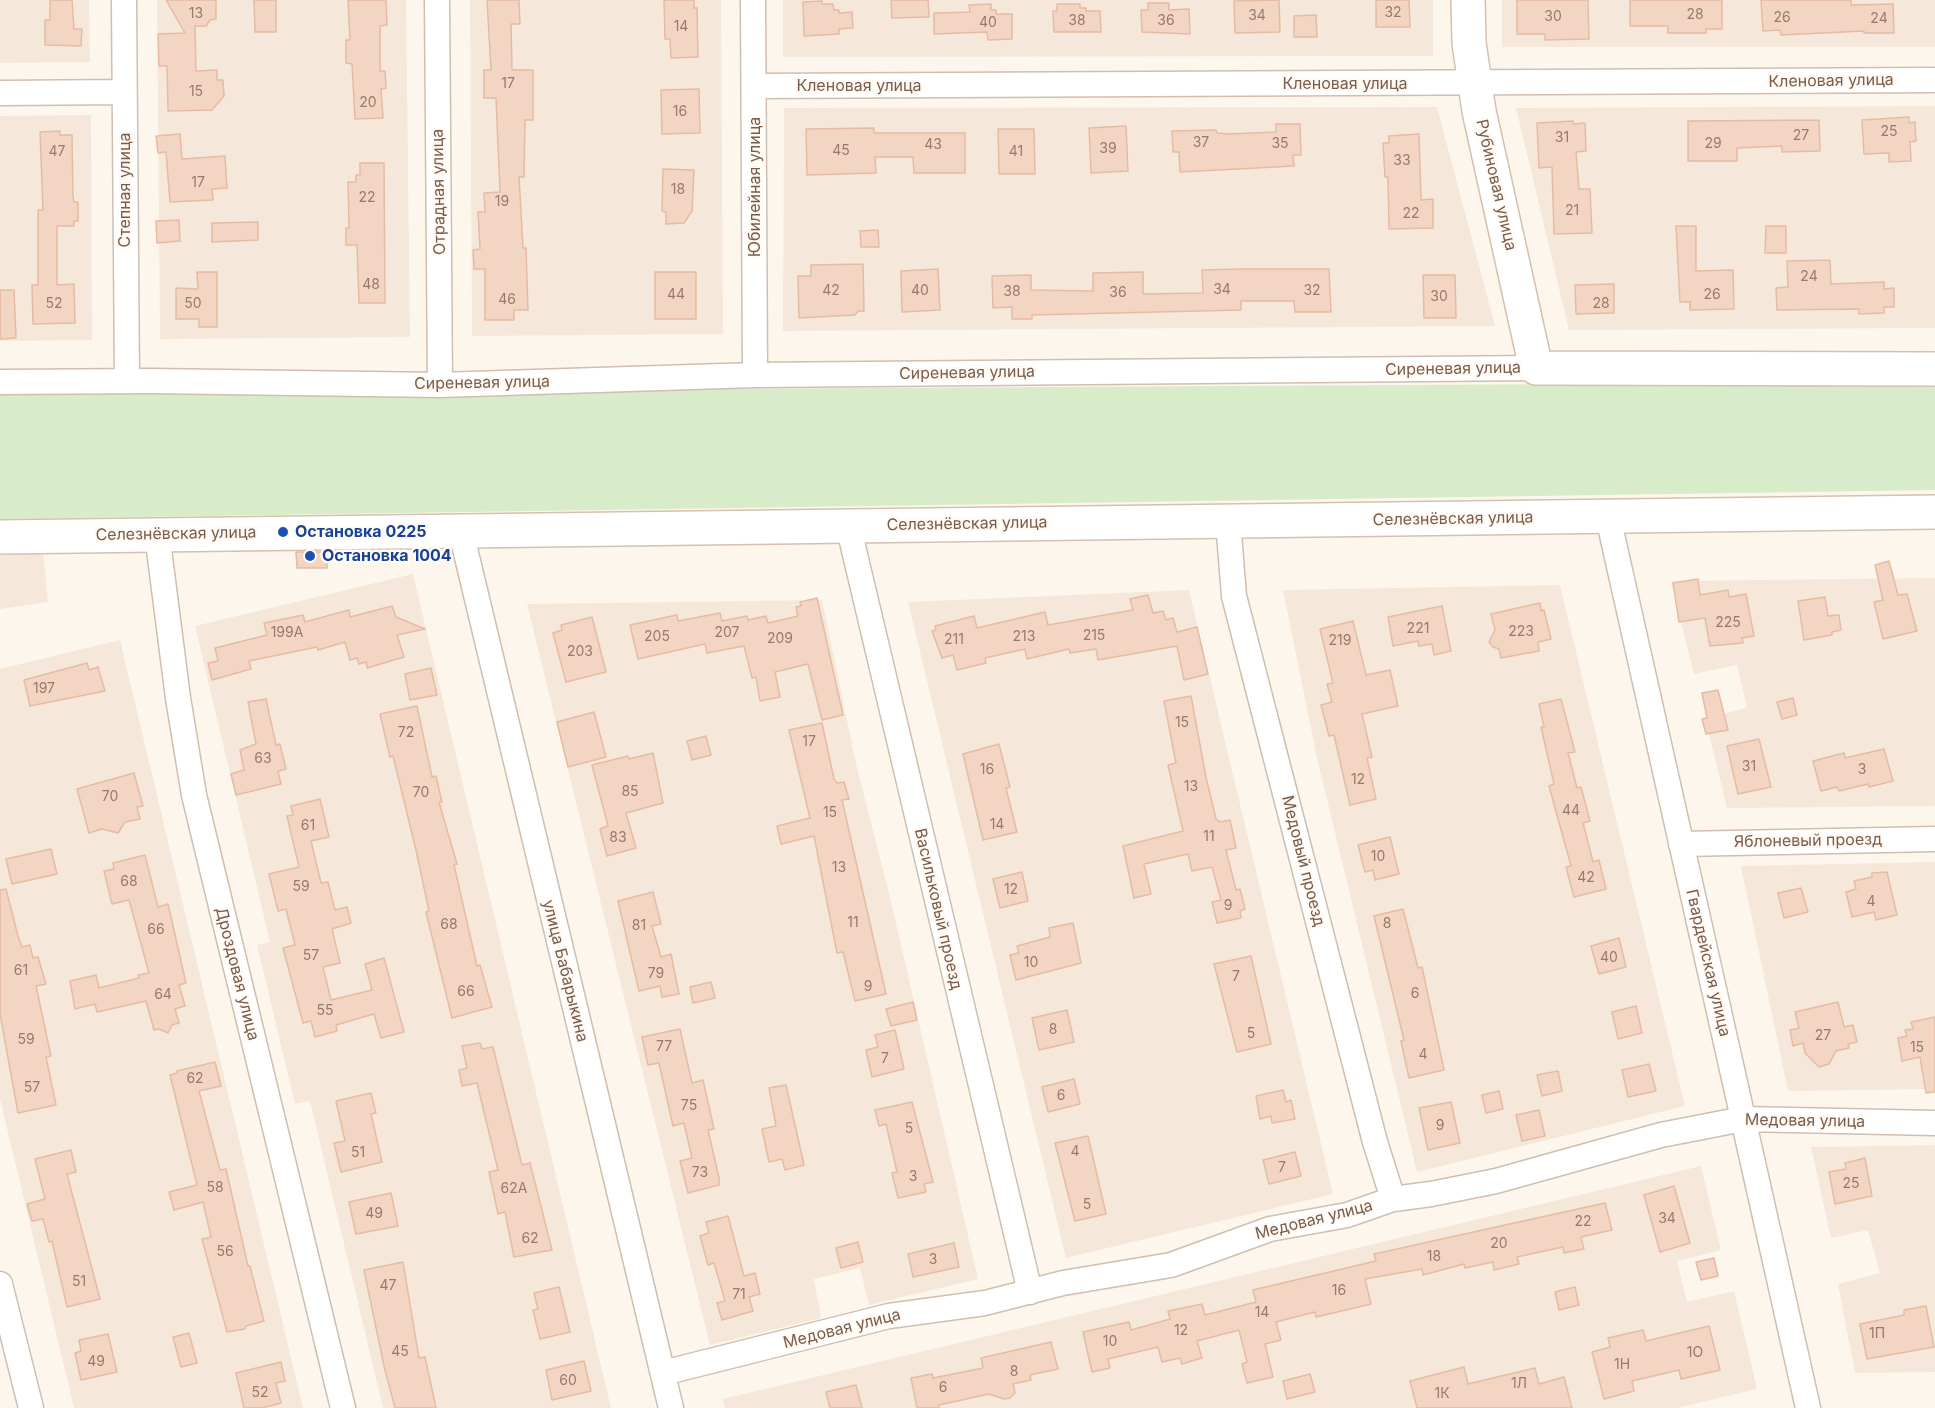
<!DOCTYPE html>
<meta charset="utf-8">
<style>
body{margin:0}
canvas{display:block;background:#fdf6ec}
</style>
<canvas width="1935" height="1408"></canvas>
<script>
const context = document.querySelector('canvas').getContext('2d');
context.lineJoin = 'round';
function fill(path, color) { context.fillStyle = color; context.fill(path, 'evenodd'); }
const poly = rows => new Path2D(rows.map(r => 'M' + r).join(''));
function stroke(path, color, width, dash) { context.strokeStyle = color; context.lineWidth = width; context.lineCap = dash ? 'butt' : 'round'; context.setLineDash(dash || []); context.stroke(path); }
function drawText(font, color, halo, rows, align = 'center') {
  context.font = font + ' Inter,sans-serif'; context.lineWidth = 5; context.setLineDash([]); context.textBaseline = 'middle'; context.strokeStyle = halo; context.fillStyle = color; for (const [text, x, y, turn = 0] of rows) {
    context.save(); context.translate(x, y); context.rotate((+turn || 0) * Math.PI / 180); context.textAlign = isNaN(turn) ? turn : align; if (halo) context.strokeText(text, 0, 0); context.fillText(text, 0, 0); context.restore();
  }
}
fill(poly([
 [0,0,89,0,90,62,0,63],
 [157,0,406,0,410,337,160,339],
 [470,0,721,0,723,334,472,336],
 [783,0,1433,0,1433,56,783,57],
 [1502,0,1935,0,1935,47,1502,47],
 [1935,106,1935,328,1569,330,1516,108],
 [1437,107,1495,326,783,331,784,108],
 [91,115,92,340,0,341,0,116],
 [43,552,48,602,0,609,0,554],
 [413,574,611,1408,383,1408,310,1101,295,1104,257,945,270,942,195,626],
 [1935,578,1935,806,1727,808,1709,734,1706,734,1702,719,1747,708,1737,665,1694,674,1671,581],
 [1560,585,1685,1106,1417,1172,1317,758,1283,590],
 [1189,590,1333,1194,1066,1258,908,602],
 [822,600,857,768,889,893,978,1279,869,1305,860,1268,814,1279,821,1318,710,1345,527,604],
 [120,640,303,1408,74,1408,0,1099,0,669],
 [1935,862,1935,1089,1788,1091,1741,866],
 [1935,1145,1935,1372,1855,1373,1838,1284,1880,1273,1868,1230,1831,1238,1811,1147],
 [1701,1166,1721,1250,1677,1261,1687,1302,1734,1291,1757,1389,1677,1408,725,1408,723,1399]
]), '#f5e8da');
fill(poly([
 [1935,382,1935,490,0,519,0,393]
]), '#d8ecc9');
const building = poly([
 [50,0,72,0,74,29,82,29,81,46,45,45,45,20,50,20,50,0],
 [166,0,216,0,216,19,210,20,206,26,195,26,196,71,217,70,217,80,223,80,224,96,212,110,168,111,167,66,159,66,158,34,185,33,166,0],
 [254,0,276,0,276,32,255,32,254,0],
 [348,0,386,0,387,25,380,26,380,71,385,71,386,88,381,89,383,118,355,119,352,64,346,63,346,40,350,40,348,0],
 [487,0,519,0,520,24,511,24,512,70,533,70,533,120,525,120,524,177,519,177,523,248,526,248,528,310,514,310,514,320,485,320,485,269,474,269,473,250,480,249,478,212,485,212,484,193,500,192,496,98,484,98,484,70,491,70,487,0],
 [664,0,694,0,694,8,697,8,698,57,671,58,670,39,665,39,664,0],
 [891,0,928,0,929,17,892,18,891,0],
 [1279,0,1280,32,1235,33,1234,1,1279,0],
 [1376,0,1409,0,1410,27,1376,27,1376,0],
 [1517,0,1588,0,1589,39,1545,40,1545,34,1517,34,1517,0],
 [1630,0,1722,0,1722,29,1706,29,1706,33,1668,33,1668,26,1630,26,1630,0],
 [1761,0,1851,0,1851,5,1893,4,1894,33,1864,33,1864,31,1781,35,1780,30,1763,31,1761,0],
 [822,1,822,4,833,4,834,10,839,10,839,13,852,12,853,28,839,29,839,34,804,36,803,2,822,1],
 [1148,3,1169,3,1169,10,1189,9,1190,34,1142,32,1141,10,1148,10,1148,3],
 [991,4,991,10,996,10,996,14,1012,14,1012,39,988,40,987,32,934,34,934,13,970,12,969,5,991,4],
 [1057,4,1080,4,1080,8,1086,8,1086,11,1100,11,1101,32,1054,32,1053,11,1057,11,1057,4],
 [1316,15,1317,37,1294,37,1294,16,1316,15],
 [699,89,700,133,662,134,661,90,699,89],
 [1909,117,1909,123,1915,122,1916,141,1910,142,1911,161,1889,162,1889,153,1864,154,1862,120,1909,117],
 [1819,120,1820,151,1782,152,1782,146,1737,148,1737,161,1688,161,1688,121,1819,120],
 [1573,121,1573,124,1585,123,1586,151,1576,152,1579,189,1590,189,1592,233,1554,234,1552,167,1539,168,1537,123,1573,121],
 [1276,124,1300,124,1301,155,1293,155,1294,166,1180,172,1179,152,1173,152,1172,131,1216,130,1217,133,1229,134,1276,132,1276,124],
 [1126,126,1128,171,1091,173,1089,128,1126,126],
 [874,128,874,133,965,133,965,173,914,173,913,157,875,157,876,173,807,175,806,129,874,128],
 [998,129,1034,129,1035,174,999,174,998,129],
 [60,131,60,135,72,135,73,196,74,202,78,202,78,221,74,221,74,226,57,226,57,285,74,284,75,323,33,324,32,285,38,285,38,210,43,210,40,132,60,131],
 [180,134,182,159,225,156,227,188,212,189,213,200,170,202,166,152,158,153,156,136,180,134],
 [1419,134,1421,200,1433,199,1433,228,1389,229,1388,177,1385,177,1383,143,1389,143,1389,136,1419,134],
 [360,163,384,163,385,303,359,303,357,245,346,245,346,228,349,228,348,182,356,182,356,175,360,175,360,163],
 [663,169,694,170,692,211,684,223,666,224,666,212,662,211,663,169],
 [179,220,180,241,157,243,156,221,179,220],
 [258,222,258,240,212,242,212,223,258,222],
 [1676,226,1696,226,1696,271,1733,270,1734,309,1690,310,1690,302,1680,302,1676,226],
 [1766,226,1786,226,1786,253,1765,253,1766,226],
 [878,230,879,247,861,247,860,231,878,230],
 [1830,260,1831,284,1884,282,1884,289,1894,288,1894,307,1884,307,1884,313,1859,314,1859,309,1777,310,1776,288,1788,287,1787,261,1830,260],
 [863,264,864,311,858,311,855,315,799,318,798,276,811,276,811,265,863,264],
 [938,269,940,310,902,312,901,271,938,269],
 [1240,269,1329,269,1331,312,1295,312,1294,301,1241,301,1241,310,1032,315,1032,319,1012,319,1012,307,993,308,992,276,1031,275,1031,290,1093,291,1093,273,1143,272,1143,294,1203,293,1202,270,1240,269],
 [197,272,217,272,217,327,199,327,199,319,176,319,176,288,198,289,197,272],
 [655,272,696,272,696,319,655,319,655,272],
 [1423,275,1455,275,1456,318,1424,318,1423,275],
 [1614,284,1614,313,1576,314,1575,285,1614,284],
 [0,290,14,290,16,338,0,339,0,290],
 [296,552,327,552,327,568,297,568,296,552],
 [1889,561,1898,595,1907,594,1917,631,1883,639,1874,602,1883,600,1875,565,1889,561],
 [1698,579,1700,595,1728,590,1729,597,1746,594,1754,636,1742,638,1743,643,1710,646,1705,618,1679,622,1673,583,1698,579],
 [1148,595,1153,613,1163,611,1166,620,1173,618,1177,632,1197,627,1208,674,1184,680,1177,646,1098,660,1096,649,1070,653,1069,649,1027,659,1025,649,985,658,986,663,957,670,953,655,942,658,932,631,936,630,935,626,974,616,977,628,1045,612,1048,625,1133,610,1130,599,1148,595],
 [1825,597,1828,616,1839,615,1841,630,1832,632,1832,635,1804,640,1798,601,1825,597],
 [817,598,843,715,822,720,808,664,775,672,780,697,760,701,756,677,752,678,744,646,707,653,705,644,638,659,630,625,677,615,678,621,720,613,722,621,747,616,748,620,766,616,768,623,798,616,796,607,801,606,800,602,817,598],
 [1540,603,1541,611,1544,610,1551,639,1538,642,1539,651,1501,658,1499,649,1493,647,1489,642,1495,630,1491,614,1540,603],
 [392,606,396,617,425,629,397,635,404,657,367,668,366,662,359,664,357,658,350,660,345,642,318,650,317,647,249,661,251,669,212,680,208,663,218,661,215,648,267,635,264,623,303,615,305,622,349,610,350,617,392,606],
 [1442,606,1451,651,1434,655,1432,644,1419,646,1418,641,1393,646,1388,617,1442,606],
 [592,617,606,672,566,682,553,633,562,630,561,625,592,617],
 [1353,621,1366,675,1390,670,1398,706,1362,714,1372,757,1367,758,1376,799,1350,805,1334,735,1329,736,1321,705,1332,702,1327,684,1333,683,1320,629,1353,621],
 [87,663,89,670,98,667,105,691,30,706,24,680,87,663],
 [431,668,437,695,410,700,405,674,431,668],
 [1718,690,1728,730,1706,734,1702,719,1707,718,1702,693,1718,690],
 [1191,696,1206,777,1216,819,1220,822,1230,820,1236,848,1226,850,1236,890,1240,889,1245,909,1240,911,1241,918,1217,923,1212,902,1221,900,1212,867,1192,871,1188,854,1144,864,1151,894,1134,898,1123,846,1183,831,1168,765,1176,763,1164,701,1191,696],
 [1793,698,1797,715,1782,719,1777,702,1793,698],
 [266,699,276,745,280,744,286,769,278,771,281,784,236,795,231,774,244,770,240,750,256,744,248,702,266,699],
 [1561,699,1575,752,1568,753,1577,788,1581,787,1590,821,1583,823,1593,862,1599,860,1606,889,1574,897,1566,867,1571,866,1549,786,1554,784,1541,727,1544,727,1539,704,1561,699],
 [417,706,432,777,436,776,442,802,439,802,457,864,454,865,477,966,480,965,492,1007,452,1018,426,912,429,911,416,850,393,756,390,757,380,714,417,706],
 [594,712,606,757,568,767,557,722,594,712],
 [822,723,834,779,837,783,844,782,849,799,842,800,886,994,855,1001,843,952,837,953,814,836,781,844,777,826,810,818,789,730,822,723],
 [706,736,711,755,692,760,687,741,706,736],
 [1759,739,1771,787,1738,794,1727,746,1759,739],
 [999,744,1010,787,1006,788,1017,832,983,840,963,754,999,744],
 [1884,749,1893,781,1869,787,1868,784,1839,791,1837,787,1821,791,1813,761,1844,753,1845,758,1884,749],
 [653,753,663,803,626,813,636,848,607,856,600,829,608,826,592,765,628,756,629,759,653,753],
 [134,773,143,806,137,807,140,819,125,822,118,833,102,829,89,833,77,789,134,773],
 [320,799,329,837,311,841,321,883,328,882,335,910,347,907,351,923,332,929,340,963,323,967,331,1000,372,990,365,964,384,958,404,1032,381,1038,374,1014,336,1025,337,1031,315,1037,311,1021,303,1023,283,948,295,945,286,909,278,911,269,874,299,867,287,816,293,815,291,806,320,799],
 [1390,837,1399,874,1375,880,1373,870,1365,872,1358,845,1390,837],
 [51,849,57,874,12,884,6,859,51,849],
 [145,855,158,907,168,904,186,983,179,985,185,1006,175,1009,179,1023,172,1025,168,1033,159,1029,154,1030,146,1001,97,1012,95,1004,75,1009,70,981,96,975,99,988,139,978,138,975,149,973,129,900,112,904,104,871,114,869,113,863,145,855],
 [1022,872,1028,901,1000,908,993,879,1022,872],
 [1887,872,1897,915,1876,920,1874,912,1852,917,1846,892,1856,889,1854,881,1872,877,1872,873,1887,872],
 [1801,888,1808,912,1784,918,1778,893,1801,888],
 [6,889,18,936,22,947,30,945,33,958,38,957,46,984,36,986,51,1056,46,1057,56,1105,18,1113,0,1014,0,890,6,889],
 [653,892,661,924,652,926,661,957,671,954,679,994,662,997,660,986,639,991,618,901,653,892],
 [1403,909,1418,968,1422,967,1444,1070,1409,1078,1401,1041,1404,1040,1374,916,1403,909],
 [1073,923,1081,963,1016,980,1010,955,1019,953,1017,946,1050,937,1049,928,1073,923],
 [1619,938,1626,967,1599,974,1591,946,1619,938],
 [1251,956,1271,1044,1237,1052,1214,964,1251,956],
 [711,982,715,998,693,1003,690,987,711,982],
 [913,1002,917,1020,891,1026,886,1009,913,1002],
 [1838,1002,1844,1027,1853,1025,1857,1042,1848,1044,1849,1048,1836,1051,1829,1064,1819,1067,1805,1053,1803,1043,1793,1046,1790,1030,1799,1028,1795,1012,1838,1002],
 [1636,1006,1642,1033,1618,1039,1612,1012,1636,1006],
 [1067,1010,1074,1042,1039,1050,1032,1018,1067,1010],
 [1935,1017,1935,1092,1926,1093,1920,1057,1902,1061,1898,1038,1907,1036,1905,1030,1913,1029,1911,1022,1935,1017],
 [680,1029,692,1083,703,1080,714,1129,708,1130,719,1178,719,1185,688,1193,680,1161,692,1158,684,1123,673,1126,659,1063,648,1065,642,1037,680,1029],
 [895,1030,904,1069,872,1077,866,1050,878,1047,875,1035,895,1030],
 [480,1043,482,1049,493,1047,522,1165,530,1163,552,1250,514,1257,505,1212,498,1214,489,1172,498,1170,477,1083,462,1086,459,1070,467,1068,462,1046,480,1043],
 [215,1062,221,1086,199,1091,220,1170,226,1169,248,1266,250,1266,264,1321,246,1326,245,1329,227,1332,202,1239,211,1237,203,1202,174,1210,169,1192,197,1185,170,1075,177,1073,177,1071,215,1062],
 [1649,1064,1656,1091,1628,1097,1622,1070,1649,1064],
 [1558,1071,1562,1091,1542,1096,1537,1075,1558,1071],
 [1074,1079,1080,1104,1048,1112,1042,1087,1074,1079],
 [786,1085,804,1165,785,1170,782,1159,769,1162,762,1129,776,1126,769,1088,786,1085],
 [1283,1090,1286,1102,1291,1100,1295,1119,1272,1123,1271,1116,1260,1119,1256,1096,1283,1090],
 [1499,1091,1503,1109,1486,1113,1482,1095,1499,1091],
 [371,1093,376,1113,371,1114,382,1162,341,1172,334,1143,345,1141,336,1101,371,1093],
 [912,1102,933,1182,924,1184,926,1192,898,1198,892,1173,897,1172,886,1124,879,1126,875,1110,912,1102],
 [1451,1102,1460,1143,1428,1150,1419,1108,1451,1102],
 [1539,1110,1545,1136,1522,1141,1516,1115,1539,1110],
 [1088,1136,1106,1214,1075,1221,1055,1143,1088,1136],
 [71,1150,76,1172,67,1174,100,1299,67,1307,52,1241,49,1242,43,1219,32,1221,27,1204,45,1199,35,1159,71,1150],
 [1295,1152,1301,1176,1269,1184,1263,1160,1295,1152],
 [1865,1158,1872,1196,1835,1204,1829,1172,1846,1169,1845,1163,1865,1158],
 [1674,1186,1690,1243,1660,1252,1644,1195,1674,1186],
 [391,1193,398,1226,356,1234,349,1202,391,1193],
 [1605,1203,1612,1230,1581,1237,1584,1249,1564,1253,1563,1247,1517,1257,1519,1264,1494,1270,1493,1262,1465,1268,1464,1264,1423,1275,1422,1269,1365,1279,1371,1304,1316,1317,1315,1312,1276,1322,1281,1340,1265,1344,1273,1377,1247,1383,1242,1364,1247,1362,1239,1330,1197,1341,1202,1358,1182,1364,1180,1358,1162,1362,1158,1347,1108,1359,1110,1368,1092,1372,1083,1332,1129,1322,1131,1330,1170,1319,1168,1311,1202,1304,1205,1315,1256,1302,1253,1290,1376,1261,1374,1254,1605,1203],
 [728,1216,744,1276,755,1273,760,1294,749,1297,753,1311,722,1320,717,1303,725,1301,714,1263,708,1265,700,1236,709,1233,706,1222,728,1216],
 [858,1242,863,1262,841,1268,836,1248,858,1242],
 [954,1243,959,1267,913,1277,908,1254,954,1243],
 [1714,1258,1718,1276,1701,1280,1696,1262,1714,1258],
 [403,1262,419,1358,425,1357,436,1408,395,1408,384,1366,364,1270,403,1262],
 [559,1287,570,1332,540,1339,533,1310,538,1309,534,1293,559,1287],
 [1575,1287,1579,1305,1559,1310,1555,1292,1575,1287],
 [1926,1306,1934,1347,1867,1359,1860,1324,1904,1315,1904,1310,1926,1306],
 [1709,1326,1720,1370,1681,1379,1679,1370,1632,1381,1634,1391,1604,1399,1592,1352,1610,1347,1608,1338,1643,1330,1646,1341,1709,1326],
 [189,1333,197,1363,181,1367,173,1337,189,1333],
 [108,1334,117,1372,81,1380,75,1353,81,1351,79,1340,108,1334],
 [1051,1342,1058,1369,1030,1375,1031,1380,1013,1384,1015,1393,1010,1398,1004,1399,989,1394,939,1405,939,1408,917,1408,911,1378,932,1374,933,1378,983,1368,981,1358,1051,1342],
 [584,1361,591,1391,552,1400,546,1370,584,1361],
 [281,1362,285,1381,276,1383,281,1403,262,1408,244,1408,236,1373,281,1362],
 [1464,1367,1468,1384,1535,1368,1539,1384,1564,1377,1572,1408,1417,1408,1410,1381,1464,1367],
 [1310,1374,1315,1392,1287,1399,1283,1381,1310,1374],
 [856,1385,862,1408,830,1408,826,1392,856,1385]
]);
fill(building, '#f3d5c3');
stroke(building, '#e6bba3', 1.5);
const street = poly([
 [124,0,127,381],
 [437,0,440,385],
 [753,0,755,375],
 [755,86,1935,80],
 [0,93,124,92],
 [0,382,151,381,440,385,755,375,1536,368],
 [1608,517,1808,1408],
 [1228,521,1234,596,1375,1142,1393,1199],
 [848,525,1030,1292],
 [461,532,671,1408],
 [157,534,178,698,194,795,343,1408],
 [1681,844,1935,839],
 [0,1284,31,1408],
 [663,1373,889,1316,985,1303,1063,1283,1171,1265,1270,1229,1347,1215,1393,1199,1431,1194,1496,1181,1661,1135,1743,1119,1935,1123]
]);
const secondary = poly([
 [1468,0,1469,43,1479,111,1536,368,1935,369],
 [0,537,1935,512]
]);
stroke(street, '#d1beb0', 27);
stroke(secondary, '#d6c0b0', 36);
stroke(street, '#fff', 24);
stroke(secondary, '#fff', 33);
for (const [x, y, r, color] of [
 [283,532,6,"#1a4fb4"],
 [310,556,6,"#1a4fb4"]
]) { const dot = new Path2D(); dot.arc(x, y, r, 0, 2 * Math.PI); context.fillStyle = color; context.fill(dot); stroke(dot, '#fffaf3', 2); }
drawText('14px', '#987a6a', null, [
 ["32",1393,13],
 ["13",196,14],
 ["28",1695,15],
 ["34",1257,16],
 ["30",1553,17],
 ["26",1782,18],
 ["24",1879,19],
 ["38",1077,21],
 ["36",1166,21],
 ["40",988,23],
 ["14",681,27],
 ["17",508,84],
 ["15",196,92],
 ["20",368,103],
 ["16",680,112],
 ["25",1889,132],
 ["27",1801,136],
 ["31",1562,138],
 ["37",1201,143],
 ["35",1280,144],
 ["29",1713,144],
 ["43",933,145],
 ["39",1108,149],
 ["45",841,151],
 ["47",57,152],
 ["41",1016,152],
 ["33",1402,161],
 ["17",198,183],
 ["18",678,190],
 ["22",367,198],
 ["19",502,202],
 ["21",1572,211],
 ["22",1411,214],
 ["24",1809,277],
 ["48",371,285],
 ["34",1222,290],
 ["42",831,291],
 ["40",920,291],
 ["32",1312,291],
 ["38",1012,292],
 ["36",1118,293],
 ["44",676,295],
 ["26",1712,295],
 ["30",1439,297],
 ["46",507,300],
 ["52",54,304],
 ["50",193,304],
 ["28",1601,304],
 ["225",1728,623],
 ["221",1418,629],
 ["223",1521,632],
 ["199А",287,633],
 ["207",727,633],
 ["215",1094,636],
 ["205",657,637],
 ["213",1024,637],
 ["209",780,639],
 ["211",954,640],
 ["219",1340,641],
 ["203",580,652],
 ["197",44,689],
 ["15",1182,723],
 ["72",406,733],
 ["17",809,742],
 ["63",263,759],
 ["31",1749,767],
 ["16",987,770],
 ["3",1862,770],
 ["12",1358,780],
 ["13",1191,787],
 ["85",630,792],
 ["70",421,793],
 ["70",110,797],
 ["44",1571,811],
 ["15",830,813],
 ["14",997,825],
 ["61",308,826],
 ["11",1209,837],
 ["83",618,838],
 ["10",1378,857],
 ["13",839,868],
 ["42",1586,878],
 ["68",129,882],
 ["59",301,887],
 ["12",1011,890],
 ["4",1871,902],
 ["9",1228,906],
 ["11",853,923],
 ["8",1387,924],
 ["68",449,925],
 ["81",639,926],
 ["66",156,930],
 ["57",311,956],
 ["40",1609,958],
 ["10",1031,963],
 ["61",21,971],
 ["79",656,974],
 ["7",1236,977],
 ["9",868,987],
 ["66",466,992],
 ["6",1415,994],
 ["64",163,995],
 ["55",325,1011],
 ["8",1053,1030],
 ["5",1251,1034],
 ["27",1823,1036],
 ["59",26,1040],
 ["77",664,1047],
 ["15",1917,1048],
 ["4",1423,1055],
 ["7",885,1059],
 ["62",195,1079],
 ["57",32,1088],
 ["6",1061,1096],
 ["75",689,1106],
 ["9",1440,1126],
 ["5",909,1129],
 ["4",1075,1152],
 ["51",358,1153],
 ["7",1282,1168],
 ["73",700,1173],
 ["3",913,1177],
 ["25",1851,1184],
 ["58",215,1188],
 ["62А",514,1189],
 ["5",1087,1205],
 ["49",374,1214],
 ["34",1667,1219],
 ["22",1583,1222],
 ["62",530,1239],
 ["20",1499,1244],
 ["56",225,1252],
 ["18",1434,1257],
 ["3",933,1260],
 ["51",79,1282],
 ["47",388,1286],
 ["16",1339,1291],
 ["71",739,1295],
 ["14",1262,1313],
 ["12",1181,1331],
 ["1П",1877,1334],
 ["10",1110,1342],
 ["45",400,1352],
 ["1О",1695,1353],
 ["49",96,1362],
 ["1Н",1622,1365],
 ["8",1014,1372],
 ["60",568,1381],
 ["1Л",1519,1384],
 ["6",943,1388],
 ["52",260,1393],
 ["1К",1442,1394]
]);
drawText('16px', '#7a5c4d', '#fffaf3', [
 ["Кленовая улица",1831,81,-1],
 ["Кленовая улица",1345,84],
 ["Кленовая улица",859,86],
 ["Рубиновая улица",1496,185,77],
 ["Юбилейная улица",755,187,-90],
 ["Степная улица",125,190,-90],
 ["Отрадная улица",439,192,-91],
 ["Сиреневая улица",1453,369,-1],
 ["Сиреневая улица",967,373,-1],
 ["Сиреневая улица",482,383,-1],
 ["Селезнёвская улица",1453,519,-1],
 ["Селезнёвская улица",967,524,-1],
 ["Селезнёвская улица",176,534,-1],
 ["Яблоневый проезд",1808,841,-1],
 ["Медовый проезд",1303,861,76],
 ["Васильковый проезд",938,909,77],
 ["Гвардейская улица",1708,963,77],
 ["улица Бабарыкина",565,971,76],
 ["Дроздовая улица",237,974,76],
 ["Медовая улица",1805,1121,1],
 ["Медовая улица",1314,1220,-14],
 ["Медовая улица",842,1329,-14]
]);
drawText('bold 16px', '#164399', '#fffaf3', [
 ["Остановка 0225",295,532],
 ["Остановка 1004",322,556]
], 'left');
</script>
